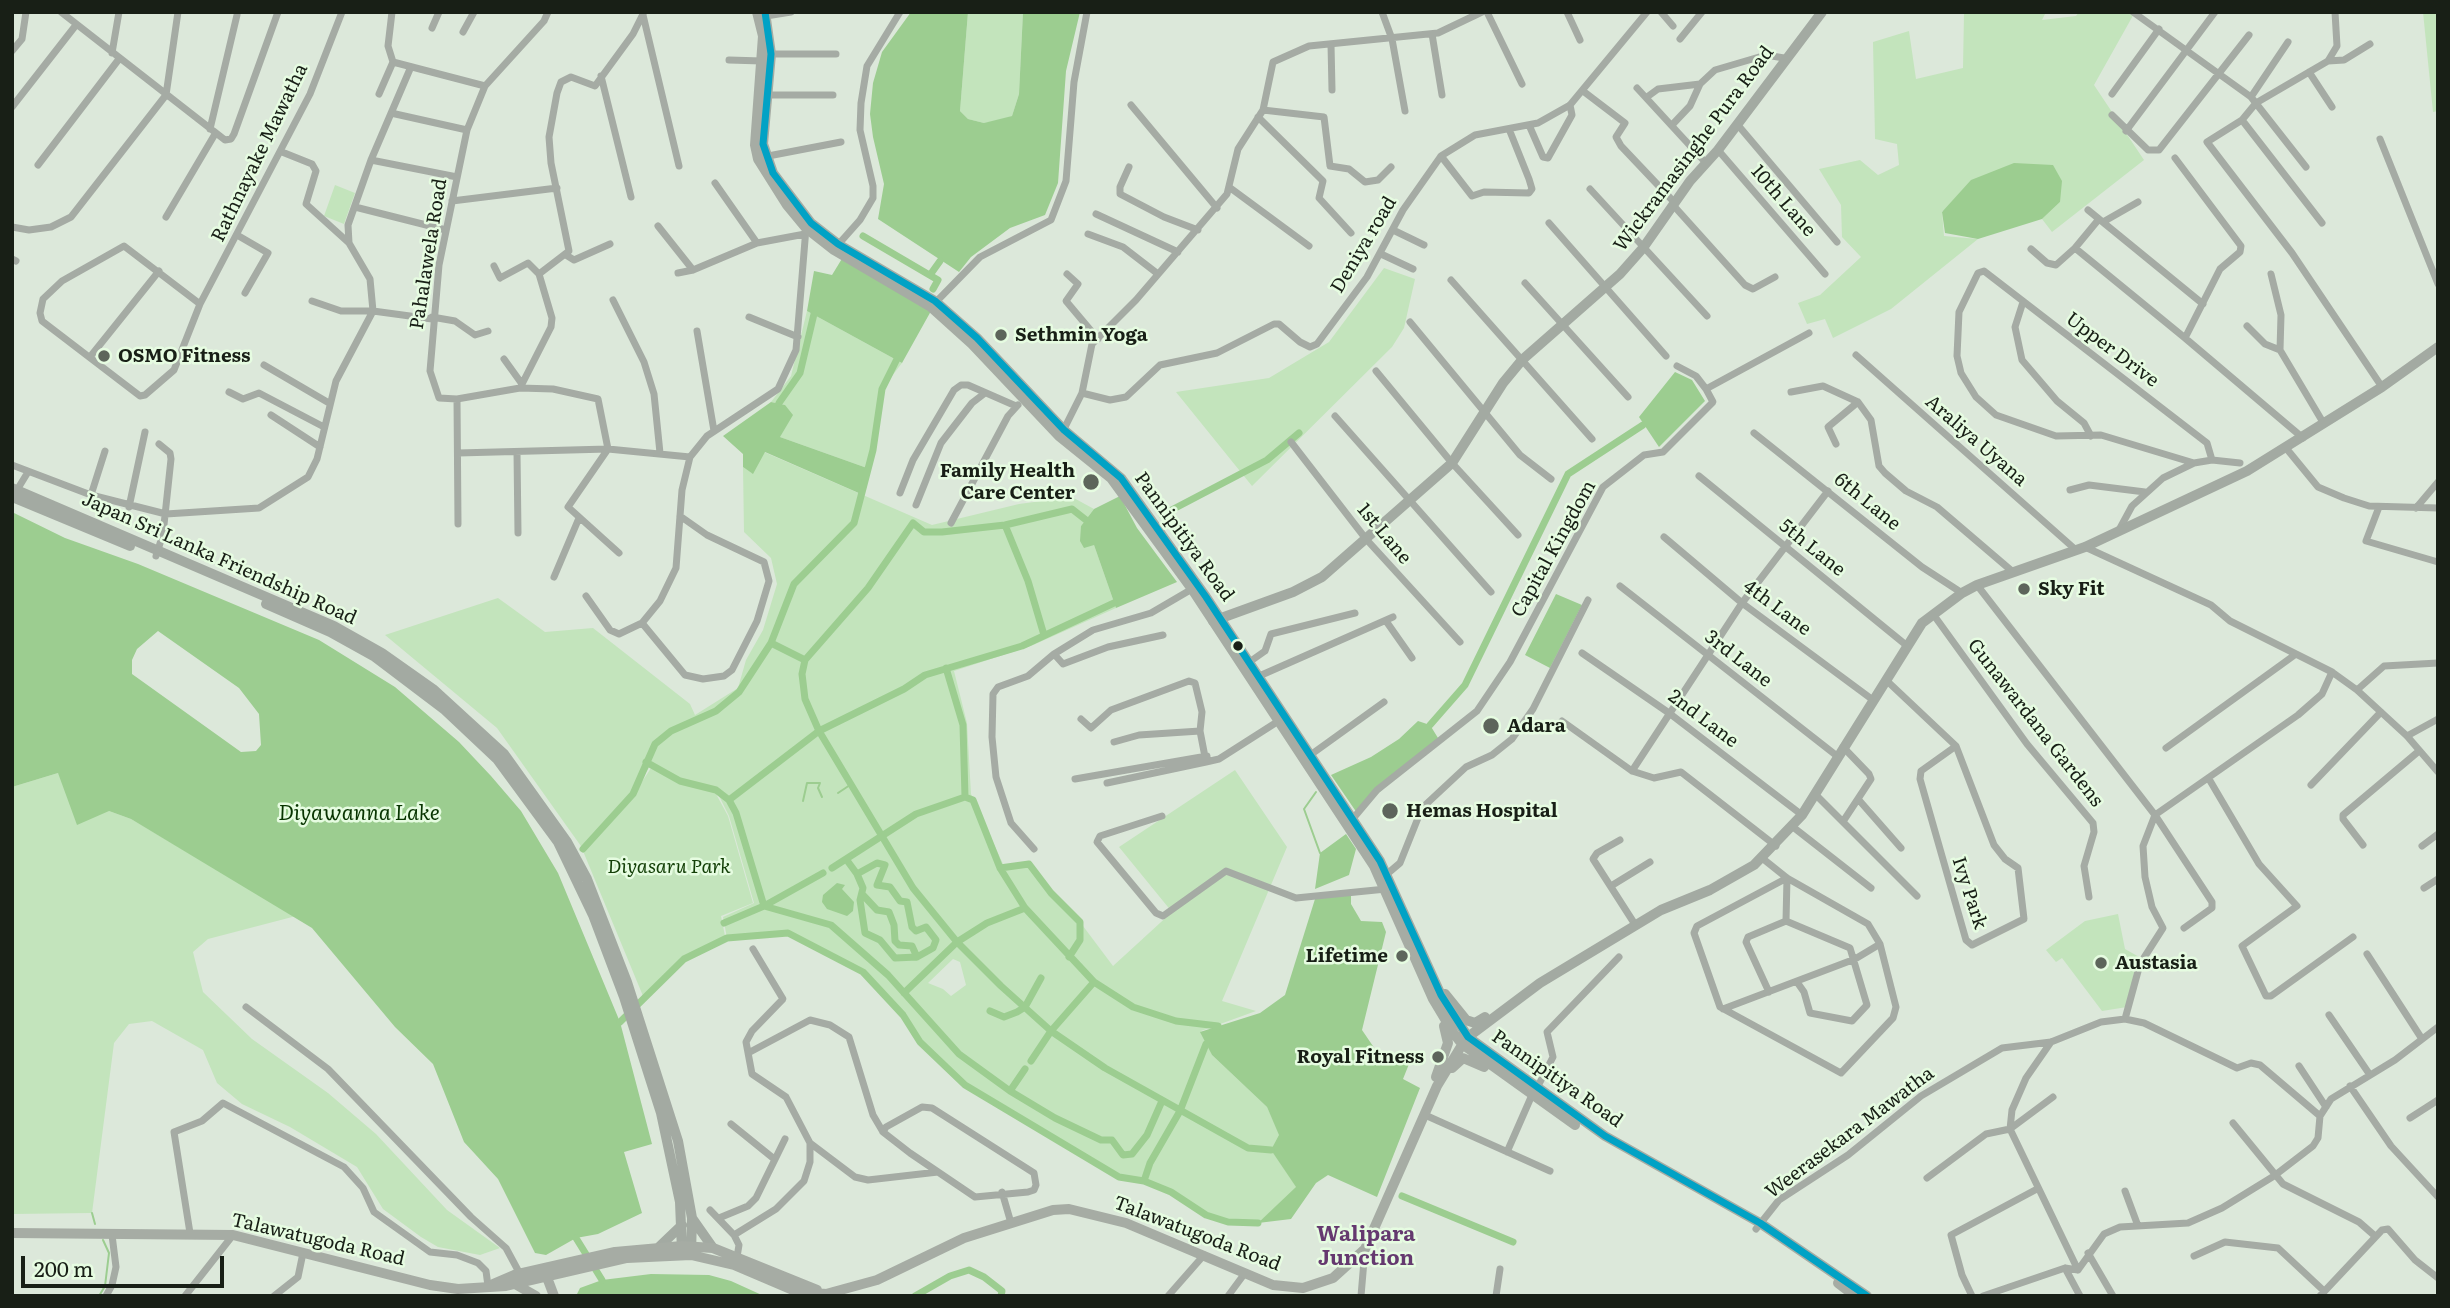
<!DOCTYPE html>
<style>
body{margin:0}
#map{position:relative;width:2450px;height:1308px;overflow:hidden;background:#dce8da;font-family:Literata,serif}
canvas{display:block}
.frame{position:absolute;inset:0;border:14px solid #181f16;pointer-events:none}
.scale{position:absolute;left:21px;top:1256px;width:203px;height:32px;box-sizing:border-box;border:4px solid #181f16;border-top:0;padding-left:9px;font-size:21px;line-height:24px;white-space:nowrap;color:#181f16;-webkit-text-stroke:5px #e6fce1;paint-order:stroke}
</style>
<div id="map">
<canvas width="2450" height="1308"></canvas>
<div class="frame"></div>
<div class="scale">200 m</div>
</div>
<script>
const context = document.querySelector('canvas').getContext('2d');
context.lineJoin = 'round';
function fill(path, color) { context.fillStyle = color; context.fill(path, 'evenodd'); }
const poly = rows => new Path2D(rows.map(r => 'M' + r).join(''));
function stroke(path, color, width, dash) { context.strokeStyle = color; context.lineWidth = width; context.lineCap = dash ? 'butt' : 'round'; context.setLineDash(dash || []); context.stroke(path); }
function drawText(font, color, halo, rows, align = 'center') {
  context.font = font + ' Literata,serif'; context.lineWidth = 5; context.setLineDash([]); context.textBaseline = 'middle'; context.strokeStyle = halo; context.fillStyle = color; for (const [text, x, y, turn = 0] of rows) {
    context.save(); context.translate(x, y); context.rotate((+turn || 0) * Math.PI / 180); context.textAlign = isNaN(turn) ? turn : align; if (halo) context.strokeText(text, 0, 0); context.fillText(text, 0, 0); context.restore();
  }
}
fill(poly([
 [968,12,1023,12,1019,94,1012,116,998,122,984,123,968,119,960,111],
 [1968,12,2046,12,2042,20,2076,16,2079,12,2135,12,2094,85,2144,160,2052,232,2042,219,2060,202,1942,211,1944,236,1978,239,1891,309,1833,338,1825,319,1807,324,1798,303,1820,295,1861,257,1842,237,1841,205,1819,169,1860,160,1878,175,1899,165,1897,144,1875,139,1873,42,1909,31,1916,79,1963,68,1964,13],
 [2423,12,2438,12,2438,111,2433,112],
 [335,185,355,193,344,224,324,216],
 [1384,268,1415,279,1404,328,1392,347,1252,486,1176,392,1269,378,1329,342],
 [807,311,902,363,882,389,867,468,780,437,785,405,771,402,791,376],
 [764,452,932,525,1019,504,1072,497,1094,509,1081,526,1094,545,1116,608,1031,646,954,671,967,723,971,794,1003,864,1029,864,1051,893,1080,922,1113,966,1172,912,1119,847,1235,770,1287,847,1222,1001,1256,1011,1201,1031,1212,1055,1267,1107,1280,1135,1272,1151,1297,1188,1258,1223,1228,1222,1206,1215,1171,1192,1144,1181,1119,1177,965,1085,920,1042,903,1015,874,982,841,959,788,933,727,938,723,917,754,903,729,816,716,790,680,781,650,766,633,794,583,849,497,728,385,635,498,598,545,632,593,628,690,704,695,715,738,688,746,660,763,630,777,584,771,558,744,532,743,467,752,473],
 [953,959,960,962,966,985,951,996,943,989,928,983],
 [651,768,680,783,715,792,728,816,753,903,721,916,725,936,683,957,643,996,583,851,634,794],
 [58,773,109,811,131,819,296,916,208,939,193,952,203,992,252,1039,328,1093,376,1134,447,1210,500,1248,480,1255,438,1247,421,1237,383,1209,357,1167,290,1127,242,1104,217,1083,203,1050,152,1021,129,1024,114,1043,92,1213,12,1214,12,787],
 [2118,914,2125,949,2141,958,2136,963,2127,1007,2102,1011,2062,958,2056,962,2046,950,2085,921]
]), '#c3e4bc');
fill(poly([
 [911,12,968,12,960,111,968,119,984,123,1012,116,1019,94,1023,12,1080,12,1066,71,1058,183,1045,215,1010,228,971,257,959,272,878,219,884,184,873,137,870,114,873,83,882,52],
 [2014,163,2053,165,2062,181,2060,202,2042,219,1978,239,1945,233,1942,212,1971,180],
 [843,257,931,311,902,363,807,311,814,271,832,275],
 [1675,372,1692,380,1705,401,1659,447,1639,417],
 [771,402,785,405,793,415,780,437,867,468,861,494,765,452,753,474,743,467,743,454,723,436],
 [1120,496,1137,528,1177,582,1116,608,1094,545,1084,548,1080,541,1081,526,1094,509],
 [12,512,65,538,138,564,319,640,395,687,459,742,491,776,521,811,558,873,620,1022,652,1144,624,1152,642,1213,598,1234,576,1238,546,1255,535,1253,498,1179,464,1142,433,1064,395,1027,312,928,131,819,109,811,77,825,58,773,12,787],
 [158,631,239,688,259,714,261,745,256,751,241,752,132,674,132,660,137,649],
 [1556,594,1582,605,1550,668,1525,655],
 [1418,721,1430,725,1438,738,1357,813,1331,775,1371,757,1399,739],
 [1346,834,1356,849,1349,875,1315,889,1320,853],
 [837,883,845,885,842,889,854,902,853,911,847,916,827,909,822,902,823,895],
 [1351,894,1351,904,1361,921,1382,922,1386,932,1362,1030,1377,1052,1411,1059,1403,1079,1420,1088,1377,1197,1328,1175,1316,1183,1291,1219,1258,1223,1296,1187,1271,1150,1279,1135,1267,1107,1212,1055,1200,1032,1260,1013,1285,995,1315,899],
 [651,1274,709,1275,731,1281,764,1296,576,1296,580,1288,602,1280]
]), '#9ccd90');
stroke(poly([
 [1316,792,1304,809,1320,853],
 [838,793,850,785],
 [803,801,807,783,820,783,818,788,822,797],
 [92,1213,95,1224],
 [99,1296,105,1286,109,1253,103,1240]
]), '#9ccd90', 2);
stroke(poly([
 [863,236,938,280,933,289],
 [930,275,940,261],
 [779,403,800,373,814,314],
 [1162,515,1267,460,1299,433],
 [1086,520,1072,509,1005,525,942,532,924,532,913,523,868,588,805,660,802,674,805,699,819,731,913,888,957,942,1001,986,1051,1031,1105,1068,1248,1148,1271,1150],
 [1005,525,1028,581,1044,635],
 [771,643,805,660],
 [946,668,963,725,965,797],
 [1430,725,1465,685,1568,474,1643,425],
 [646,762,680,781,716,790,729,800,736,813,764,906,831,925,888,975,959,1054,1010,1091,1055,1118,1101,1140,1112,1140,1123,1155,1132,1154,1147,1135,1162,1101],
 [729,800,819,731,904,689,925,675,1022,646,1114,603],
 [583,849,633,794,655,744,671,731,716,711,739,692,771,643,794,584,854,523,873,450,882,389,897,359],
 [846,859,857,874,863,888,860,900,865,933,880,940,895,958,917,957,933,948,936,940,926,927,916,931,912,927,907,902,900,901,890,887,877,885,885,865,877,863,857,874],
 [832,868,916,814,965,797,973,800,1000,868,1025,908,1094,982,1133,1007,1176,1021,1218,1026],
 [1000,868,1029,864,1051,893,1080,922,1080,940,1069,957],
 [862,894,877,910,889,912,894,925,895,941,899,945,912,946,917,957],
 [724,923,764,906,823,873],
 [904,993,957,942,987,923,1025,908],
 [990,1011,1004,1017,1017,1012,1025,1007,1041,978],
 [620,1022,684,959,727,938,788,933,863,972,903,1015,920,1042,965,1085,1119,1177,1144,1181],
 [1206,1044,1180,1111,1150,1163,1144,1181,1171,1192,1206,1215,1228,1222,1258,1223],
 [1031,1061,1051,1031,1094,982],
 [1010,1091,1025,1069],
 [1402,1196,1513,1242],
 [576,1238,602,1280],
 [915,1296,950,1276,969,1270,984,1277,1002,1291,1001,1296]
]), '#9ccd90', 7);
stroke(poly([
 [61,12,225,140,231,139,234,134,278,12],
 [392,12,388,46,393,62],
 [548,12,544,21,485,86,467,130,439,265,430,371,439,398,457,399,520,388,553,389,598,399,608,449,568,507,619,553],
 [1382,12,1392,39,1405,111],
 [1487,12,1522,84],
 [1567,12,1580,40],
 [1661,12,1673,26],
 [2133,12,2251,97,2306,167],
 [2335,12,2337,46,2328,61,2256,103,2242,120,2207,142,2292,253,2382,387],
 [643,15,679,166],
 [766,16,791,12],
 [432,28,439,12],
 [463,32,474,12],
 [1432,34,1442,95],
 [1680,39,1702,12],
 [1331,44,1332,90],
 [12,51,22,39,26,12],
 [112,53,119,12],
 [771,54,836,54],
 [729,60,762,61],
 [2328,61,2344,60,2370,44],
 [393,62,485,86],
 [2309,72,2332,107],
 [601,76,631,197],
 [1637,88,1705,162],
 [1583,91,1625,123,1616,137,1621,146,1674,202],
 [379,94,393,62],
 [2112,94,2159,29],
 [764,95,833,95],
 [1647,97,1658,89,1700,84],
 [2251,97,2288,42],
 [1131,105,1217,208],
 [12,107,76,25],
 [1263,110,1324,117,1330,166,1349,169,1365,182,1378,180,1391,167],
 [391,113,467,130],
 [2112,115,2148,150,2159,150,2249,35],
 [1258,117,1323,181,1319,198,1351,233],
 [2242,120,2322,223],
 [1737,124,1837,242],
 [1529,125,1543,157,1548,158,1572,115,1570,105],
 [1672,125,1690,106,1700,84,1715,70,1766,55,1784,58],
 [210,129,237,15],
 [2126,131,2215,12],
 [2380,139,2438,284],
 [1718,150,1825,274],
 [282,152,312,164,316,171,306,204,349,243],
 [1441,156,1472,196,1484,192,1529,193,1532,189,1529,179,1509,129],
 [763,157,841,142],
 [2175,158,2241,246,2240,252,2220,269,2185,338,2303,438],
 [371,160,457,177],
 [38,165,119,59],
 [1129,167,1120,187,1120,194,1164,217,1198,230],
 [715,183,757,243],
 [1229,187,1309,246],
 [1590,189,1707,316],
 [452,201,557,188],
 [1673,205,1745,285,1753,289,1775,277],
 [355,207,446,230],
 [2088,210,2203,304],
 [1096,214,1178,252],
 [166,217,215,134],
 [2099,219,2075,248,2185,338],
 [2103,222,2138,202],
 [1549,223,1666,356],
 [658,226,693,270],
 [12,227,29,230,51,227,71,217,166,95,178,12],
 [1393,230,1424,245],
 [1088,234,1123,247,1158,274],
 [237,235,268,253,245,293],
 [836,247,860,220,873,198,873,186,860,130,861,103,867,66,900,12],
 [2031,249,2047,263,2056,265,2075,248],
 [1381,254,1413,269],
 [566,255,574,260,610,244],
 [12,259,16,261],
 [494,266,500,278,528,263,539,274],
 [678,273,693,270,757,243,805,234],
 [1067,274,1078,284,1066,301,1098,339],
 [2271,274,2281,315,2280,350,2324,424],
 [1451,280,1592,439],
 [1525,283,1628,397],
 [613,300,644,362,654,394,660,453],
 [312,301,341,311,373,311,432,319],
 [2023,302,2015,327,2022,360,2057,401,2084,423,2091,436],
 [200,304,124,246,62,281,43,299,40,313,42,321,140,396,145,395,174,370,200,304,310,94,342,12],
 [933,305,980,257,1051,220,1066,181,1074,82,1087,12],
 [432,317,455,321,475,335,488,331],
 [749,317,798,337],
 [1410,322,1520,455,1551,479],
 [2247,326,2265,344,2280,350],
 [697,331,714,431],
 [1856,355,2076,550],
 [90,357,159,271],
 [504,359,522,384],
 [264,365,329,403],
 [1677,366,1696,376,1706,389],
 [1376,371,1452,463,1518,535],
 [520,388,551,327,552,318,539,274,569,251,551,163,549,137,557,93,561,82,571,77,595,86,633,34,644,12],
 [229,392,243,399,259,393,324,427],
 [1791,392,1823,386,1858,402,1871,420,1879,466,1885,473,1906,491,1937,507,2013,572],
 [1082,393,1110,400,1126,397,1160,365,1217,353,1274,324,1279,324,1300,342,1310,347,1317,344,1367,277,1403,210,1441,156,1475,135,1538,123,1570,105,1647,12],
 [457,399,458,524],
 [271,415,320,447],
 [1335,416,1491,592],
 [1062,433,1082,393,1092,344,1136,300,1227,194,1238,149,1263,110,1273,62,1309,46,1438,33,1482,12],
 [1754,433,1922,567,1962,593],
 [1291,442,1366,539,1460,642],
 [1836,444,1828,427,1858,402],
 [2286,448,2318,487,2344,498,2369,506,2438,508],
 [517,452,518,533],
 [458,453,608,449,690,457],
 [2194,463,2101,435,2056,436,1996,415,1976,397,1961,373,1957,356,1959,312,1978,273,1984,271,2207,443,2212,460],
 [12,465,91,495,166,514,259,508,308,477,317,459,336,381,373,311,370,279,349,243,348,225,371,160,410,69],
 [1699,476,1906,645],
 [17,490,28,472],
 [2070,490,2089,485,2145,492],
 [900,493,913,460,954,390,961,385,968,385,1016,406],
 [91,495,105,451],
 [916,505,941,443,972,403,985,393],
 [129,507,145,432],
 [2379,507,2366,541,2438,562],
 [2416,508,2438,482],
 [951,523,1008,416,1018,405],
 [2119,530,2132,506,2163,478,2194,463,2212,460,2240,463],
 [1664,537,1742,603,1873,700],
 [2085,547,2211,605,2230,621,2332,672,2357,690,2407,736,2438,772],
 [156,556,163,534,171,459,170,453,159,444],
 [554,577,579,518],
 [1977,585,2155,815,2212,902,2212,908,2184,928],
 [1620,586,1837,756],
 [586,596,610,630,619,634,642,623,660,601,676,568,682,490,690,457,707,436,778,389,796,350,806,228],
 [1933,614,2027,744,2093,823,2094,832,2084,866,2089,897],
 [1386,621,1412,658],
 [642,623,685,675,703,679,724,676,732,670,757,621,769,581,764,562,707,535,680,516],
 [1582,653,1669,713,1802,815],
 [1054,654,1063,664,1108,647,1163,635],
 [1248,663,1265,651,1271,634,1355,613],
 [1257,677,1393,617],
 [1886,680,1956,746,1994,845,2005,859,2018,868,2024,919,1972,945,1966,940,1920,779,1921,771,1956,746],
 [2357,690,2384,666,2438,663],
 [1081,719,1091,728,1111,710,1189,681,1195,683,1202,712,1200,731,1206,762,1219,759,1277,722],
 [1562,721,1632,771,1654,778,1681,772,1776,846],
 [2407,736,2438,719],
 [1114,742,1139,735,1200,731],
 [1843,747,1869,774,1871,779,1844,820],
 [2166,748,2296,654],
 [1309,756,1384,702],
 [1632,771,1742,603,1828,491],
 [1075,779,1207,756],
 [2209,779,2259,864,2297,906,2242,946,2266,996,2271,996,2353,937],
 [1107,783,1206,762],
 [2311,785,2381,712],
 [1815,794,1917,896],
 [1858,799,1901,848],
 [1162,816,1100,836,1097,842,1156,913,1163,916,1226,871,1296,898,1386,889],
 [1351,821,1377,790,1477,711,1510,662,1603,487,1644,455,1663,452,1713,402,1706,389,1809,333],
 [1793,827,1871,888],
 [1620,840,1597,853,1593,859,1636,926],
 [2363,845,2343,819,2343,815,2419,751],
 [2422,846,2438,834],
 [1034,849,1011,823,996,777,992,737,993,694,998,687,1028,676,1054,654,1093,630,1151,613,1192,589],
 [1762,858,1787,878,1868,924,1880,944,1896,1007,1893,1018,1841,1073,1720,1007,1694,933,1697,926,1787,878],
 [1387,874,1400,863,1422,808,1466,767,1492,755,1512,739,1533,709,1588,600],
 [1611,886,1650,862],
 [2424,888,2438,879],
 [1786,921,1850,948,1867,1005,1852,1021,1810,1013,1804,992,1797,982],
 [1786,921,1787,878],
 [753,949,783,999,752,1031,746,1042,752,1074,786,1097,810,1143,855,1177,868,1180,938,1172],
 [2367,954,2422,1039],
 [1769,992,1746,942,1748,937,1786,921],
 [246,1007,328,1069,471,1217,506,1248,520,1274],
 [1723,1009,1855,959,1880,944],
 [2329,1015,2370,1075],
 [2125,1019,2140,964,2163,928,2152,907,2145,877,2143,846,2155,815,2298,715,2322,694,2332,672],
 [2051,1042,2026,1078,2012,1110,2010,1129,2078,1270],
 [750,1052,810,1020,830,1025,849,1037,873,1115,883,1132,910,1153,975,1197,1028,1192,1034,1190,1036,1185,1034,1173,932,1108,922,1107,886,1127,883,1132],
 [2299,1066,2326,1107],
 [2350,1086,2391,1146,2438,1197],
 [1537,1088,1553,1057,1547,1032,1619,957],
 [1425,1115,1550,1171],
 [2410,1118,2438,1100],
 [2233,1123,2283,1184,2359,1222,2375,1236],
 [731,1124,773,1158],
 [1507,1152,1532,1095],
 [1927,1178,1986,1134,2010,1129,2053,1097],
 [2125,1191,2138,1226],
 [1002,1192,1011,1223],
 [710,1210,734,1235,739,1245,737,1257],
 [719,1218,748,1206,756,1198,785,1139],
 [1756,1229,1779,1200,1848,1155,1921,1096,2002,1048,2051,1042,2101,1022,2125,1019,2144,1023,2237,1068,2251,1063,2260,1065,2320,1116],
 [190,1233,174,1132,202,1121,223,1103,344,1167,363,1188,374,1212,430,1252,457,1255,478,1263,486,1271,488,1286],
 [734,1235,776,1209,804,1181,810,1162,810,1143],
 [2088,1253,2113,1296],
 [2194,1256,2225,1242,2278,1248,2324,1291],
 [2065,1268,2080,1296],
 [106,1296,112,1285,116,1267,112,1235],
 [185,1296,233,1235],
 [274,1296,298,1277,303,1253],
 [1168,1296,1204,1255],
 [1228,1296,1245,1273],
 [1361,1296,1365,1249],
 [1496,1296,1500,1269],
 [1972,1296,1962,1275,1951,1235,2037,1189],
 [1983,1296,2065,1268,2078,1270,2104,1234,2120,1227,2188,1223,2222,1208,2274,1176,2313,1146,2318,1138,2320,1116,2331,1099,2395,1060,2438,1027],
 [2320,1296,2382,1230,2388,1229,2415,1260,2438,1278]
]), '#a5aba4', 7);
stroke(poly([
 [12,488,334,626,382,653,433,689,504,754,567,842,587,879,627,982,678,1141,692,1218,691,1253],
 [12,497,130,546],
 [266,604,330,632,375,657,445,710,497,759,558,842,593,915,624,997,661,1113,680,1202,682,1251],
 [1213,621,1293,592,1322,577,1452,463,1503,383,1522,360,1620,274,1643,248,1690,181,1718,150,1822,12],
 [1445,994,1466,1020,1475,1023,1485,1017],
 [1468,1037,1540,983,1661,910,1710,890,1754,865,1802,815,1922,623,1962,593,1977,585,2085,547,2247,471,2382,387,2438,347],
 [692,1218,713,1248],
 [660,1246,682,1225]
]), '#a3aaa2', 10);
stroke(poly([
 [757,12,763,36,755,145,758,159,787,205,806,228,834,250,931,307,972,344,1059,436,1111,478,1192,589,1374,866,1433,999,1454,1034,1462,1044,1575,1125],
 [765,12,771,54,763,144,773,173,811,223,838,244,935,301,977,338,1064,430,1121,478,1206,597,1380,861,1441,995,1468,1037,1605,1136,1760,1223,1867,1296],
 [1452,1068,1463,1058,1484,1067],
 [1436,1077,1448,1043,1444,1026],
 [12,1233,233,1235,430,1285,458,1289,506,1286,627,1258,691,1255,734,1265,795,1291,826,1294,877,1280,964,1238,1053,1210,1069,1209,1126,1223,1273,1285,1303,1288,1333,1278,1365,1249,1437,1086,1465,1040],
 [545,1272,554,1296],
 [1838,1283,1855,1296],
 [493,1284,514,1275,615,1252,682,1246,713,1248,817,1290],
 [515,1284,536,1296]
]), '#a6aca4', 10);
stroke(poly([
 [765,12,771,54,763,144,773,173,811,223,838,244,935,301,977,338,1064,430,1121,478,1206,597,1380,861,1441,995,1468,1037,1605,1136,1760,1223,1867,1296]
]), '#01a2c5', 7);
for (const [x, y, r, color] of [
 [1001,335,7,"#5d655b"],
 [104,356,7,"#5d655b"],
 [1091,482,9,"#5d655b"],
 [2024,589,7,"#5d655b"],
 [1238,646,6,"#181f16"],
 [1491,726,9,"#5d655b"],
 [1390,811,9,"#5d655b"],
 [1402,956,7,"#5d655b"],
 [2101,963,7,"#5d655b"],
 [1438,1057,7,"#5d655b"]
]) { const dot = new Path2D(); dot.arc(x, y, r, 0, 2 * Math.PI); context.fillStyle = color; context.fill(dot); stroke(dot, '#e6fce1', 2.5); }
drawText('19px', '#181f16', '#e6fce1', [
 ["Wickramasinghe Pura Road",1694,149,-53],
 ["Rathnayake Mawatha",260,153,-64],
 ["10th Lane",1783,201,49],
 ["Deniya road",1364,245,-59],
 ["Pahalawela Road",429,254,-81],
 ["Upper Drive",2112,350,37],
 ["Araliya Uyana",1976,441,41],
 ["6th Lane",1867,502,39],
 ["1st Lane",1384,534,50],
 ["Pannipitiya Road",1184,537,54],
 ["5th Lane",1812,548,39],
 ["Capital Kingdom",1554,549,-61],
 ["Japan Sri Lanka Friendship Road",219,559,24],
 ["4th Lane",1777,608,37],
 ["3rd Lane",1738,659,38],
 ["2nd Lane",1703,719,37],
 ["Gunawardana Gardens",2035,723,52],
 ["Ivy Park",1969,893,72],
 ["Pannipitiya Road",1557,1079,35],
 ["Weerasekara Mawatha",1850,1133,-37],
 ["Talawatugoda Road",1197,1234,21],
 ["Talawatugoda Road",318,1240,13]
]);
drawText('bold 19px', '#181f16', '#e6fce1', [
 ["Sethmin Yoga",1015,335],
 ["OSMO Fitness",118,356],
 ["Family Health",1075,471,"right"],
 ["Care Center",1075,493,"right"],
 ["Sky Fit",2038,589],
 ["Adara",1507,726],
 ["Hemas Hospital",1406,811],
 ["Lifetime",1388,956,"right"],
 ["Austasia",2115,963],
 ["Royal Fitness",1424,1057,"right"]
], 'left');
drawText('italic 19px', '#144008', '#e6fce1', [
 ["Diyasaru Park",669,867]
]);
drawText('italic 21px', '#073400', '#e6fce1', [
 ["Diyawanna Lake",359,814]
]);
drawText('bold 21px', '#65396f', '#e6fce1', [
 ["Walipara",1366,1235],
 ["Junction",1366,1259]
]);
</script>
